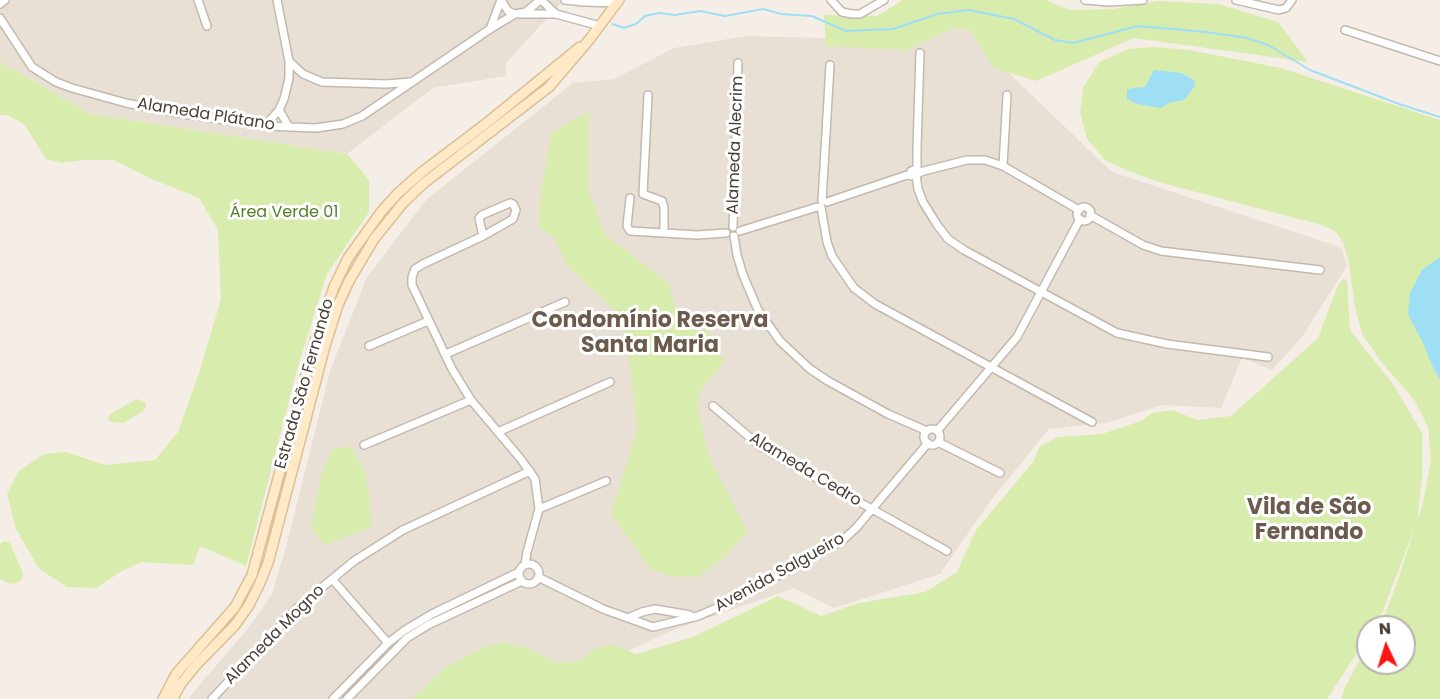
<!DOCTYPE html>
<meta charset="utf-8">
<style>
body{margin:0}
#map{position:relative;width:1440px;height:699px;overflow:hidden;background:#f5eee7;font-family:Poppins,sans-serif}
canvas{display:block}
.north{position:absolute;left:1356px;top:615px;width:60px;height:60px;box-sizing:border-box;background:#fff;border:2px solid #b6b2ae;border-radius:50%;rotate:356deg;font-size:16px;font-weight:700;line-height:24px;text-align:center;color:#483e35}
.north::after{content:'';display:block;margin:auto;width:21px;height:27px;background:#ff1514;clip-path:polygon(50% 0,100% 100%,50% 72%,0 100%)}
</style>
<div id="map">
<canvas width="1440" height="699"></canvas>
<div class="north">N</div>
</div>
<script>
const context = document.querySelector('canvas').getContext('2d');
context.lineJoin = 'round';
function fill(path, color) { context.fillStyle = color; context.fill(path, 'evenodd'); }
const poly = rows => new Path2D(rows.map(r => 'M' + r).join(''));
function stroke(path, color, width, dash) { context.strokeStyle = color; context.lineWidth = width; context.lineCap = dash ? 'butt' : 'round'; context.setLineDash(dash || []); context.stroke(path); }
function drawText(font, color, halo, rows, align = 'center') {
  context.font = font + ' Poppins,sans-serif'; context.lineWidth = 6; context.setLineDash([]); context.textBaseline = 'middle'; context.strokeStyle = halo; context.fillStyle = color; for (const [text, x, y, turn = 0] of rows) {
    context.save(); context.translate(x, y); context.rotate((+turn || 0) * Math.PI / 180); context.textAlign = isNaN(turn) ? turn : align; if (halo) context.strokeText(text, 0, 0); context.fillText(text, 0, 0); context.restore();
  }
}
fill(poly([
 [0,0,564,0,506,63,506,76,433,88,347,154,91,114,0,62],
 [963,22,1015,79,1112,172,1331,244,1342,249,1347,266,1302,337,1272,370,1242,358,1221,408,1162,405,1106,423,1049,429,991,500,940,574,834,608,794,588,671,631,578,674,466,699,190,699,191,695,249,627,272,594,286,547,330,371,367,277,427,199,573,83,614,79,674,48,746,36,904,40]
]), '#e9e0d5');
fill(poly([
 [903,0,1046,0,1069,10,1113,9,1158,1,1218,4,1278,22,1308,62,1134,38,1036,81,993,68,971,30,954,28,906,50,826,46,824,15,877,16],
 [1155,47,1189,50,1281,68,1440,120,1440,699,1341,699,1345,687,1368,645,1368,663,1404,663,1404,627,1378,627,1386,612,1399,577,1415,526,1383,611,1374,627,1368,627,1368,636,1327,699,412,699,446,667,482,648,502,642,530,649,555,662,578,662,598,647,613,645,636,654,693,637,778,596,821,616,859,603,925,592,957,572,976,530,1033,462,1040,446,1058,437,1102,434,1141,421,1152,413,1173,410,1197,420,1231,416,1318,338,1337,288,1343,279,1347,280,1350,330,1393,384,1422,433,1422,478,1417,521,1423,502,1431,460,1428,427,1415,401,1382,363,1362,334,1355,308,1349,263,1343,242,1336,232,1322,225,1162,183,1128,171,1105,160,1087,139,1080,112,1083,88,1099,62,1128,49],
 [0,62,91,114,347,154,369,180,369,212,327,274,297,370,246,566,200,546,193,565,141,562,120,572,97,588,67,587,39,569,16,529,7,493,19,471,44,454,66,452,105,465,155,460,178,432,200,370,221,299,218,230,199,198,152,179,114,160,84,160,62,163,46,159,24,124,7,115,0,115],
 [589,111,588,189,605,235,669,283,680,323,704,323,724,362,701,390,697,405,708,455,747,531,728,554,698,577,671,576,650,569,611,514,637,430,632,380,621,316,567,266,555,239,539,227,540,199,551,133],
 [137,399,145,402,146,406,143,411,123,423,110,422,108,418,110,414],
 [352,447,366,477,370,500,371,528,324,545,311,528,321,476,332,449],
 [4,541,10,543,23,573,22,579,17,583,10,584,0,579,0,544]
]), '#d8ecad');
fill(poly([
 [1154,70,1181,73,1194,80,1195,86,1184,100,1169,103,1161,108,1137,104,1127,99,1127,90,1133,88,1145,87],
 [1440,257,1440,380,1432,365,1422,341,1408,315,1410,293,1422,270]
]), '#9fdff5');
stroke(poly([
 [612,24,624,28,636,24,645,16,659,13,675,15,700,11,725,16,763,9,781,14,812,16,846,31,893,29,937,14,969,10,1014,19,1055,40,1073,43,1138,26,1206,32,1247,38,1268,45,1310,70,1399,104,1440,117]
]), '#9fdff5', 2);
const minor = poly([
 [198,0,207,26],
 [501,0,508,11,515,14,526,12,540,0],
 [541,0,556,14],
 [565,0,584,2,617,3],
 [831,0,842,12,852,14,860,14,884,0],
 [1085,0,1109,2,1143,0],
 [1236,0,1279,10,1286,8,1292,0],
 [0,4,5,0],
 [520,14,556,14,600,26],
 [0,18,32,67,56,82,72,88,126,103,171,112,265,126,316,128,343,124,362,116,490,29,515,14],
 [490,29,501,0],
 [1345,30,1440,61],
 [289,61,303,74,322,82,386,84,411,82],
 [648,95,643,194,662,201,664,207,664,233],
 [279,110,289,127],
 [265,126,279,110,284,99,289,78,289,61,277,0],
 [1003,166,1007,95],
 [917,169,911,171,911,176,920,173,917,169,917,147,920,53],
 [920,172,967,160,985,160,1003,166,1079,210],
 [916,175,918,189,923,202,938,226,948,239,964,250,1117,333,1167,344,1268,357],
 [630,198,627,226,630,231,697,235,726,233],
 [822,201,830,65],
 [827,202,910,174],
 [510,203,513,204,516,210,513,219,483,236,479,218,482,215,510,203],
 [821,207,827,242,832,256,854,288,875,304,1092,422],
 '1077 214a7 7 0 1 1 14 0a7 7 0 1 1-14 0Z',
 [1090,215,1143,245,1161,251,1320,270],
 [733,227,738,63],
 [740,231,817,207],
 [483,236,423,264,415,269,412,277,412,285,452,369,471,400,520,458,535,479,539,509,527,552,525,565],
 [734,236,737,255,743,275,758,310,780,341,810,369,828,381,888,414,927,431],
 [369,346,428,321],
 [446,354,565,302],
 [713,406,761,447,947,551],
 '924 437a8 8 0 1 1 16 0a8 8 0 1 1-16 0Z',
 [937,431,1017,337,1080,219],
 [498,432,610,382],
 [938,442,1000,473],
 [364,445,471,400],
 [539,509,606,481],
 '519 574a10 10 0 1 1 20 0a10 10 0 1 1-20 0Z',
 [538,577,603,609,653,627,698,616,728,603,843,540,856,528,928,443],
 [332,579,388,643],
 [628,618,642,612,655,609,690,615],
 [212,699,297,608,354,561,403,530,530,471],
 [333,699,388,643,405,630,432,614,519,572],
 [347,699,407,638,428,625,522,581]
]);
const secondary = poly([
 [163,699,176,674,235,607,252,575,315,341,334,287,348,258,381,212,398,193,422,172,488,122,580,47],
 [173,699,180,685,197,664,235,625,249,605,259,585,268,563,325,346,338,305,349,281,374,239,403,203,424,183,549,87,589,40,619,0]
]);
stroke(minor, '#c4b8ac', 10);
stroke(secondary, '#dbbf95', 12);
stroke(minor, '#fff', 7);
stroke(secondary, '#ffe9c7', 9);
drawText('16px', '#483e35', '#fff', [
 ["Alameda Plátano",206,115,9],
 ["Alameda Alecrim",736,145,-88],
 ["Estrada São Fernando",305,384,-74],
 ["Alameda Cedro",805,470,31],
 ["Avenida Salgueiro",780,573,-29],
 ["Alameda Mogno",275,635,-45]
]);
drawText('16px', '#537f24', '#fff', [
 ["Área Verde 01",284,213]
]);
drawText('bold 22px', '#6c5a4c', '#fff', [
 ["Condomínio Reserva",650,321],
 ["Santa Maria",650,346],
 ["Vila de São",1309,508],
 ["Fernando",1309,533]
]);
</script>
